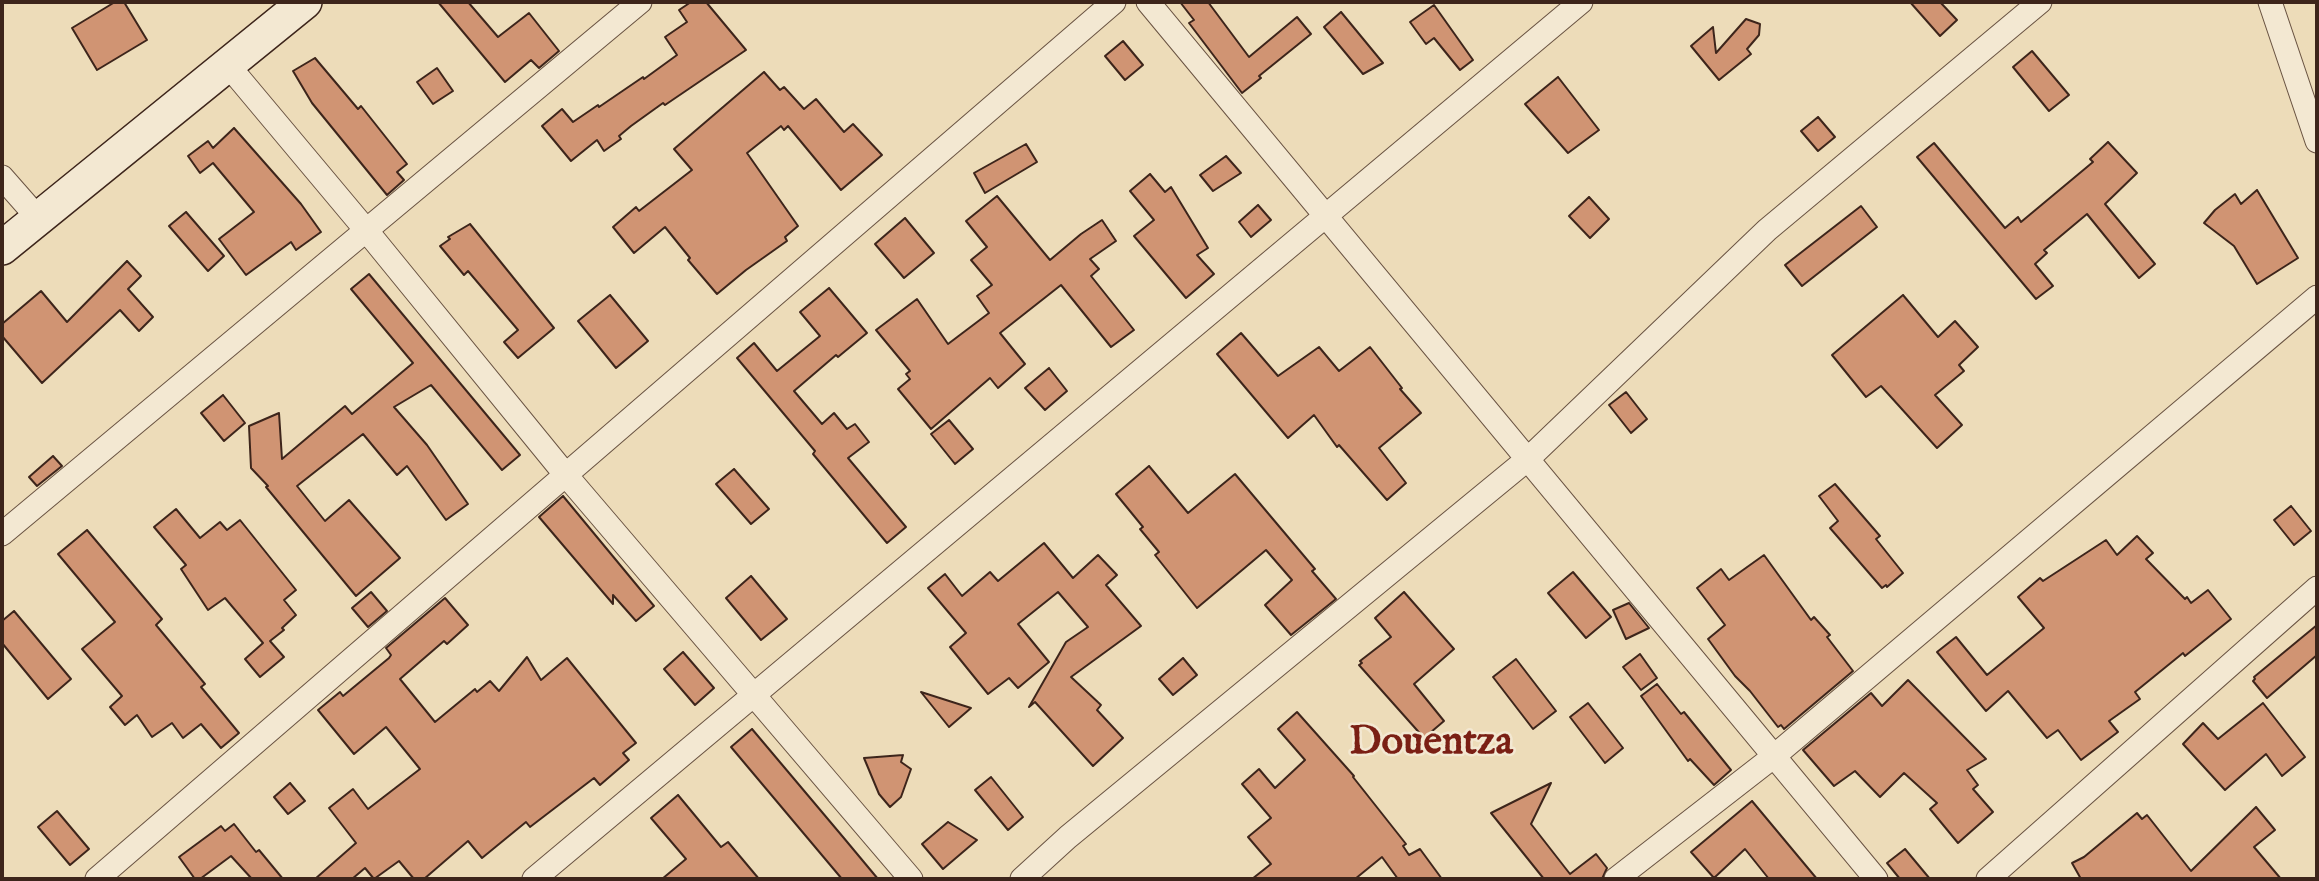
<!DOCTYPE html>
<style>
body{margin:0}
#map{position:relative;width:2319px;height:881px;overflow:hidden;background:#eddcb9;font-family:"IM FELL English",serif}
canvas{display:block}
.frame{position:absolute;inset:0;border:4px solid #3d251b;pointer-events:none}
</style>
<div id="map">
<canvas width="2319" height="881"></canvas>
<div class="frame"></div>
</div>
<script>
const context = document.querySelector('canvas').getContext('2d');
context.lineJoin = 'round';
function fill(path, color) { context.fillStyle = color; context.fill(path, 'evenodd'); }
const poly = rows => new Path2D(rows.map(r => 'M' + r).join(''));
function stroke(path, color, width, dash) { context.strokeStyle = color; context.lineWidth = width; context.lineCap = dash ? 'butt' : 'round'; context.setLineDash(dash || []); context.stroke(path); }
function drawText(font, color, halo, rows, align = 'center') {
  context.font = font + ' "IM FELL English",serif'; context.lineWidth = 5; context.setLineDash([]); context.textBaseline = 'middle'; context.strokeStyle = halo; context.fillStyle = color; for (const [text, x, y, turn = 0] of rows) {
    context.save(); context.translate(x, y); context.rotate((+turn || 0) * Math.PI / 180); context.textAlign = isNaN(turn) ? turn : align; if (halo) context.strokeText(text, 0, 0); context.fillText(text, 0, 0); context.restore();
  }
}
const building = poly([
 [115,2,124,2,147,40,97,70,72,28,115,2],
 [438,2,468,2,498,37,529,13,559,51,539,68,531,60,505,82,438,2],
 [691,2,706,2,746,50,665,105,663,103,631,126,619,136,621,139,604,151,597,140,571,161,542,126,562,109,573,122,598,105,599,107,643,77,644,79,677,55,665,37,687,22,679,10,691,2],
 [1180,2,1208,2,1249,57,1297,17,1311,34,1259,76,1261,78,1242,93,1189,23,1194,20,1180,2],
 [1910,2,1940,2,1957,20,1940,36,1910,2],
 [1434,5,1473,60,1460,70,1434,38,1426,44,1410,22,1434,5],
 [1341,12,1383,63,1363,74,1324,27,1341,12],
 [1746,19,1760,24,1759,35,1747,49,1751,54,1719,80,1691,46,1713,27,1716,53,1746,19],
 [1123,41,1143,65,1125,80,1105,56,1123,41],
 [2032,51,2069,95,2049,111,2013,67,2032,51],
 [315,58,358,109,361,106,407,164,397,172,404,180,387,195,312,103,293,71,315,58],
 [437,68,453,91,433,104,417,82,437,68],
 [764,72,780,90,784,87,804,109,816,99,844,132,853,124,882,155,841,190,788,126,784,130,781,126,747,153,798,226,785,237,787,241,746,270,717,294,688,260,690,258,665,227,634,253,613,227,636,207,639,211,692,170,674,149,764,72],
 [1558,77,1599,130,1568,153,1525,104,1558,77],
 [1818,117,1835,137,1818,151,1801,131,1818,117],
 [234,128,301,204,321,232,296,250,291,242,246,275,219,239,254,212,213,163,200,173,188,156,208,141,213,148,234,128],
 [2108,142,2137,173,2105,204,2155,264,2139,278,2087,214,2044,250,2047,253,2035,264,2053,286,2036,299,1917,157,1934,143,2005,228,2018,217,2021,222,2093,162,2090,159,2108,142],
 [1026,144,1037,162,985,193,974,173,1026,144],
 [1226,156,1241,173,1213,191,1200,175,1226,156],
 [1150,174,1165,192,1171,187,1208,248,1197,255,1214,274,1186,298,1134,236,1154,220,1130,191,1150,174],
 [2257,190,2298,258,2257,284,2234,246,2204,223,2215,210,2235,194,2241,204,2257,190],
 [997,196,1050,260,1081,234,1102,220,1116,241,1090,259,1099,269,1091,276,1134,330,1111,347,1061,285,1000,333,1025,364,998,388,990,378,931,429,898,389,910,379,906,374,910,371,876,330,917,299,948,344,989,313,977,296,992,285,971,260,987,247,966,221,997,196],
 [1589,197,1609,219,1590,238,1569,216,1589,197],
 [1258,205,1271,220,1251,237,1239,222,1258,205],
 [1861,206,1877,227,1802,286,1785,265,1861,206],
 [186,212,224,256,208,271,169,226,186,212],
 [905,218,934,253,904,278,875,244,905,218],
 [470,224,554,328,518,358,504,342,518,330,468,271,464,275,440,246,450,239,448,237,470,224],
 [127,261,141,276,128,289,153,317,139,331,120,310,42,383,2,336,2,324,41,291,67,322,127,261],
 [369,274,520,455,502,470,431,385,394,407,427,445,468,504,446,520,407,466,397,475,363,434,297,486,325,521,349,500,400,558,356,596,266,487,268,486,251,468,249,426,279,413,282,459,345,406,352,414,413,363,351,289,369,274],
 [829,288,867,333,838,357,836,355,794,391,822,424,834,413,847,429,855,424,869,442,848,458,906,527,887,543,813,454,815,451,737,358,754,343,777,371,820,336,800,312,829,288],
 [610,295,648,341,616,368,578,321,610,295],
 [1903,295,1938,337,1955,321,1978,347,1959,365,1964,371,1935,395,1962,425,1937,448,1881,386,1866,397,1832,355,1903,295],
 [1241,333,1278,376,1319,347,1339,371,1370,347,1402,388,1400,389,1421,413,1379,448,1406,483,1387,500,1339,445,1337,447,1314,415,1288,438,1217,354,1241,333],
 [1049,368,1067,391,1045,410,1025,388,1049,368],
 [1626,392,1647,419,1631,433,1609,405,1626,392],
 [223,395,245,423,224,441,201,413,223,395],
 [949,420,973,449,955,464,931,434,949,420],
 [53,456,62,466,37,486,29,477,53,456],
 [1149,466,1188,513,1235,474,1315,569,1312,571,1336,599,1291,635,1265,605,1292,580,1266,550,1197,608,1155,555,1159,552,1140,529,1143,527,1116,494,1149,466],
 [734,469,769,509,751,524,716,484,734,469],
 [1835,484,1880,536,1876,539,1903,573,1887,587,1886,585,1882,588,1830,528,1838,521,1819,496,1835,484],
 [563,496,654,606,636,621,613,595,613,604,539,517,563,496],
 [2291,506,2311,531,2294,545,2274,520,2291,506],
 [176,509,200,538,220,522,227,530,240,520,296,590,284,600,296,615,282,628,284,630,270,641,284,657,260,677,245,659,263,643,225,598,208,610,181,569,186,565,154,527,176,509],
 [87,530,162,619,156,625,205,684,201,687,239,733,221,748,201,724,183,738,172,723,152,737,137,715,125,725,110,707,122,696,82,649,115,622,58,554,87,530],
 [2137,536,2153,553,2146,559,2185,599,2187,597,2191,603,2208,590,2231,619,2185,656,2183,653,2135,692,2140,699,2109,721,2118,732,2081,760,2058,730,2047,738,2008,691,1986,711,1937,652,1956,637,1987,675,2044,628,2018,597,2040,578,2043,581,2106,540,2117,555,2137,536],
 [1044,543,1073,578,1098,555,1117,575,1106,585,1141,626,1071,677,1101,705,1097,710,1123,738,1093,766,1035,702,1029,707,1066,642,1088,627,1058,592,1018,624,1049,662,1018,688,1009,678,988,694,950,647,966,633,928,588,945,574,962,596,990,572,998,581,1044,543],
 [1764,555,1811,620,1814,617,1830,635,1827,637,1853,671,1784,729,1781,725,1778,727,1750,691,1735,676,1708,639,1725,625,1697,588,1721,569,1729,580,1764,555],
 [1573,572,1611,617,1586,638,1548,593,1573,572],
 [751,576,787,619,761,640,726,598,751,576],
 [371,592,387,611,368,627,352,608,371,592],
 [1404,592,1454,649,1414,684,1444,721,1424,738,1359,665,1362,663,1360,661,1391,637,1375,618,1404,592],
 [445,598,468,625,447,644,444,641,400,679,435,722,475,689,477,692,490,681,499,691,527,657,541,680,567,658,636,743,623,753,629,760,600,785,594,778,530,827,526,822,482,858,468,841,424,879,414,879,399,861,374,879,365,868,352,879,315,879,356,843,329,808,353,789,368,809,420,769,386,727,354,754,318,710,340,692,343,696,389,658,391,655,386,648,445,598],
 [1629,603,1649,628,1626,639,1613,610,1629,603],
 [14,611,71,679,48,699,2,643,2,621,14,611],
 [2317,625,2317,655,2267,698,2253,681,2255,679,2254,677,2317,625],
 [683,652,714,688,695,705,664,669,683,652],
 [1640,654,1657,678,1641,690,1623,667,1640,654],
 [1183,658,1197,675,1173,695,1159,679,1183,658],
 [1516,659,1556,711,1533,729,1493,677,1516,659],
 [1908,680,1986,759,1967,770,1978,785,1973,789,1993,812,1958,843,1930,809,1937,803,1904,773,1880,797,1855,771,1834,786,1803,750,1871,693,1882,706,1908,680],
 [1657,684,1681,714,1684,712,1731,770,1714,785,1690,759,1688,761,1641,696,1657,684],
 [921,692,971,708,949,727,921,692],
 [1588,703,1623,748,1605,763,1570,717,1588,703],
 [2263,703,2305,757,2282,776,2266,754,2225,790,2183,744,2203,723,2218,739,2263,703],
 [1297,712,1354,776,1353,777,1406,844,1403,846,1409,855,1420,849,1442,879,1398,879,1382,857,1355,879,1252,879,1271,864,1248,837,1271,818,1242,784,1259,769,1275,788,1305,760,1278,729,1297,712],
 [752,729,843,837,878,879,842,879,731,747,752,729],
 [903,755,901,762,911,769,901,797,890,807,879,794,864,758,903,755],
 [991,777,1023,817,1008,830,975,790,991,777],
 [290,783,305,801,288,814,274,797,290,783],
 [1551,783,1531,824,1570,874,1596,854,1607,868,1602,879,1544,879,1491,813,1551,783],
 [678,795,721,847,728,842,759,879,662,879,686,859,651,818,678,795],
 [1752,801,1817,879,1769,879,1745,849,1714,878,1691,852,1752,801],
 [2256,807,2275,830,2254,847,2281,879,2081,879,2072,863,2084,857,2137,813,2142,819,2147,815,2191,871,2256,807],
 [57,811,89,849,70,865,38,827,57,811],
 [948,822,977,840,943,869,922,844,948,822],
 [234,824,256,852,259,850,283,879,252,879,231,856,200,879,195,879,179,857,221,826,225,831,234,824],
 [1905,849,1930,879,1900,879,1887,863,1905,849]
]);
fill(building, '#d09473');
stroke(building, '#3d251b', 2);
const street = poly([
 [1148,2,1876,879],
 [2270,2,2317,141],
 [227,64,366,230,565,474,911,879],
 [2,177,38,218],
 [2,534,640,2],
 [97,879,1114,2],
 [534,879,1581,2],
 [1022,879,1068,837,1529,458,1767,230,2040,2],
 [1616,879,1773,757,2317,297],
 [1988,879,2317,588]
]);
const secondary = poly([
 [2,248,305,2]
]);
stroke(street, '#695342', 25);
stroke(secondary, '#3d251b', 36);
stroke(street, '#f3e8d2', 23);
stroke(secondary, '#f3e8d2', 33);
drawText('bold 40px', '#7a1f14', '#f3e8d2', [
 ["Douentza",1431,745]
]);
</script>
